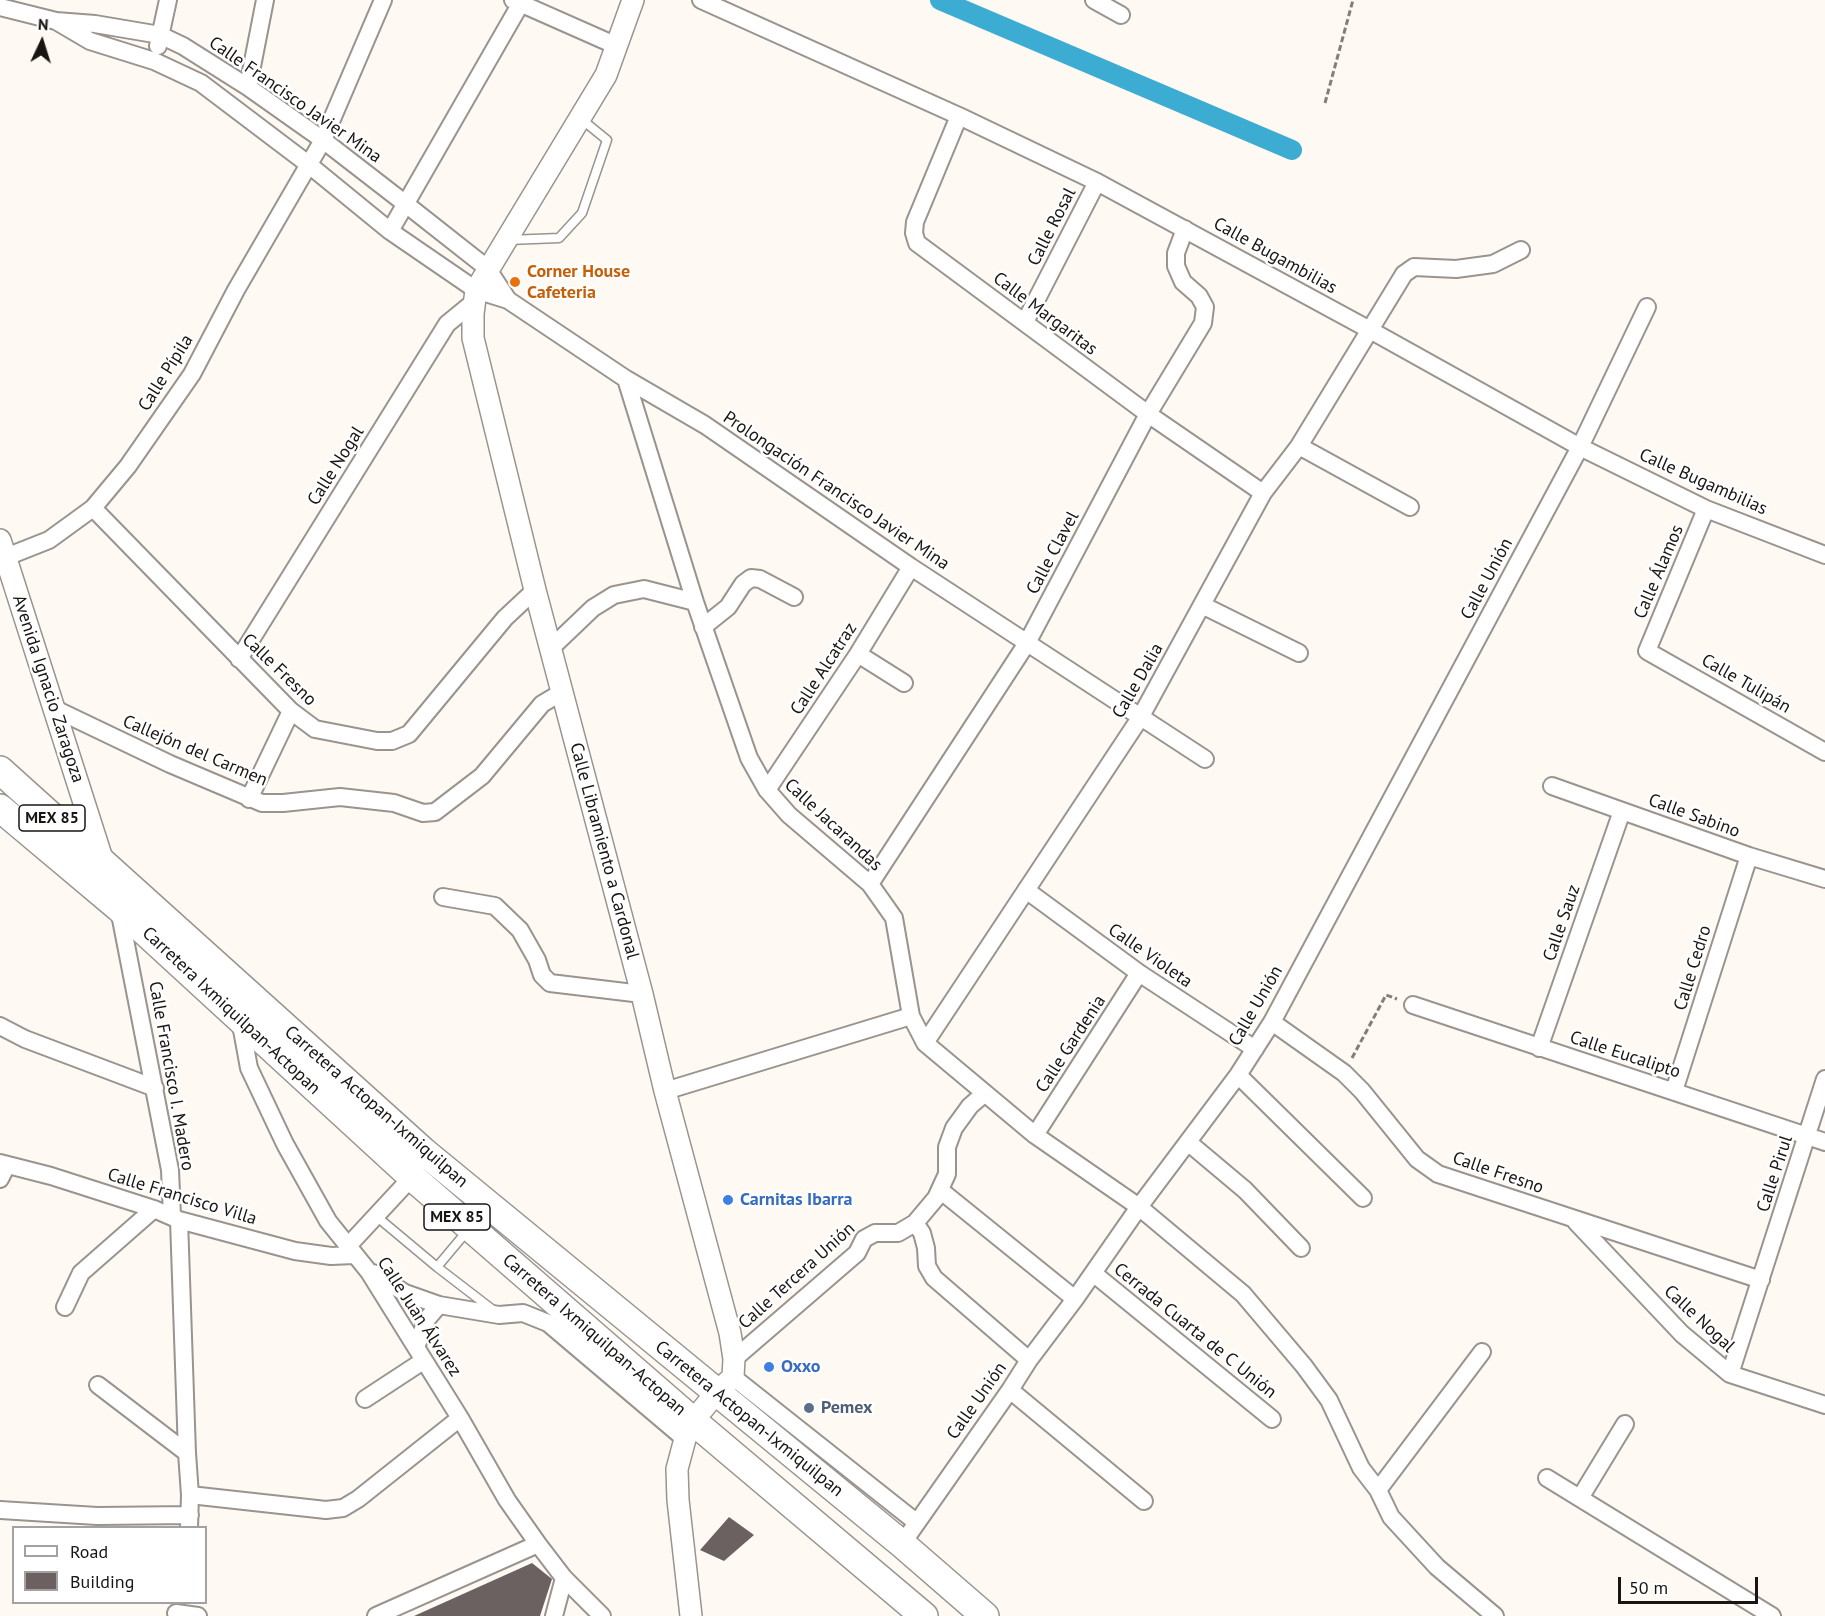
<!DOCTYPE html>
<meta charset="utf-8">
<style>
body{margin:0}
#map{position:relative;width:1825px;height:1616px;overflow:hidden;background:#fff9f4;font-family:"PT Sans",sans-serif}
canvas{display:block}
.legend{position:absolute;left:12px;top:1526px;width:195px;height:78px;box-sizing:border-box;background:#fff;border:2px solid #a3a1a1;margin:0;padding:8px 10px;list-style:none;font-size:18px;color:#181513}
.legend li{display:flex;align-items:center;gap:12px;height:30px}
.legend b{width:30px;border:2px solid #a3a1a1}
.north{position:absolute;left:12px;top:12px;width:60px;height:60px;-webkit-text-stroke:4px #fff;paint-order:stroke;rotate:4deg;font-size:16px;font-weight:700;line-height:24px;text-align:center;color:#181513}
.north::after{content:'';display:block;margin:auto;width:21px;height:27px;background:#181513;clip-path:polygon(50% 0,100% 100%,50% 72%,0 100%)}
.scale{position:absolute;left:1618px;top:1577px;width:140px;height:27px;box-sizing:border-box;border:3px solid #181513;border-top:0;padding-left:8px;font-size:18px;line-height:21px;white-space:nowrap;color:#181513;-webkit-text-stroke:4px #fff;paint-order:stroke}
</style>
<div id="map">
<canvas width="1825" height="1616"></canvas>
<ul class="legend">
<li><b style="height:8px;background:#fff"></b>Road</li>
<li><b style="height:16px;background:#6b6160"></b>Building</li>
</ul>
<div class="north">N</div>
<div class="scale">50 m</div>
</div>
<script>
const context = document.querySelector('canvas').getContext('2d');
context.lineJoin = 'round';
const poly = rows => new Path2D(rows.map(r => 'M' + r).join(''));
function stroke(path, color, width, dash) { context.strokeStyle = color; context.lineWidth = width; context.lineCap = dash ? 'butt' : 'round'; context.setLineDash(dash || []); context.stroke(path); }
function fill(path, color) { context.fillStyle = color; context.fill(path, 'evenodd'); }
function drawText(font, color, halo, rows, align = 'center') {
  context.font = font + ' "PT Sans",sans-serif'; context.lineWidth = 5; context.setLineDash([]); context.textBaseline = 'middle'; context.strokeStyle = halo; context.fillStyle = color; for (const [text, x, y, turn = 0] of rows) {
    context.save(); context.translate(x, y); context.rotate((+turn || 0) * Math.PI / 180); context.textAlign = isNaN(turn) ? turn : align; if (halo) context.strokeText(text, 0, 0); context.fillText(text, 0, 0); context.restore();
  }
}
stroke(poly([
 [940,0,1292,150]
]), '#3dacd2', 20);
fill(poly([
 [729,1517,754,1535,724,1561,700,1550],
 [532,1563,552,1579,540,1616,414,1616]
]), '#6b6160');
const service = poly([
 [508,240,559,238,582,213,607,140,580,118],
 [376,1216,437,1267],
 [468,1230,437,1267,493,1310]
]);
const minor = poly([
 [513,0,617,46],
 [701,0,959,116,1097,182,1370,330,1580,447,1706,509,1825,555],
 [1094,0,1121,15],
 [0,7,56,21,95,24,160,35,183,46,248,87,323,140,407,205,487,268,508,300],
 [56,21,90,41,154,61,201,83,308,164,390,231,476,290,508,300,626,379,705,425,911,567,1205,759],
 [158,46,168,0],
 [248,87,265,0],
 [959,116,915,222,914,233,917,243,1148,414,1263,493],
 [390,231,521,3],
 [1025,322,1097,182],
 [626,379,695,602,749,758,767,790,789,815,870,884,894,918,911,1016,925,1043,1035,1135,1139,1207,1243,1294,1304,1366,1329,1400,1361,1468,1378,1490,1391,1517,1437,1567,1495,1616],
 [1299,446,1410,507],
 [93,508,291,711,315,729,377,741,392,741,409,734,505,618,535,590],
 [1706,509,1647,651,1825,752],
 [6,557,49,540,93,508,128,466,192,374,236,290,323,140,383,0],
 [1202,605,1299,653],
 [703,627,728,607,743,584,751,578,760,579,794,597],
 [550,649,593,608,614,595,644,589,695,602],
 [858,654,904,683],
 [239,659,447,324,475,301],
 [55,709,170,764,262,803,283,803,340,797,394,803,423,813,435,812,482,776,542,704,562,692],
 [1552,786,1749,856,1825,879],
 [767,790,858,654,911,567],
 [249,799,291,711],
 [870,884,1027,643,1148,414,1203,323,1205,307,1199,296,1183,282,1176,266,1176,253,1185,229],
 [1026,890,1139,973,1255,1049],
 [443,897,495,906,520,930,537,960,542,975,550,983,642,994],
 [119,909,170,1170,172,1216],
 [1413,1005,1825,1142],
 [240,1019,249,1068,285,1144,328,1221,369,1272,460,1418,507,1500,538,1544,564,1578,602,1616],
 [1272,1022,1344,1073,1362,1091,1417,1159,1438,1174,1761,1280],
 [0,1026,25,1039,155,1088],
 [925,1043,1140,718,1263,493,1299,446,1404,274,1414,267,1456,269,1493,264,1521,250],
 [1539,1048,1622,811],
 [1238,1075,1363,1198],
 [665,1091,911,1016],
 [1674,1091,1749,856],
 [1035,1135,1139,973],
 [1189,1143,1245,1190,1301,1248],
 [0,1163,51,1176,154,1209,179,1220,295,1251,331,1256,354,1255],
 [0,1179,7,1165],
 [940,1190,1075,1299],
 [179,1220,187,1453,190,1495,189,1528],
 [1576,1222,1682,1334,1730,1374,1825,1405],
 [915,1223,922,1233,926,1248,927,1266,934,1278,1029,1360],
 [347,1247,412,1177],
 [373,1273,405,1293,439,1305,499,1315,523,1313,548,1323,685,1439],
 [1093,1273,1272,1419],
 [65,1307,81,1273,154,1209],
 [416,1347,427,1319,439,1305],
 [734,1359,857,1253,864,1239,875,1233,898,1233,915,1223,936,1198,947,1174,947,1147,954,1128,970,1106,985,1093],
 [1730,1374,1825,1079],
 [733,1377,916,1522],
 [98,1385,187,1453],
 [1010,1390,1144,1501],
 [365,1399,423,1361],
 [1547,1478,1772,1616],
 [1378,1490,1482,1352],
 [190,1495,326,1510,343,1508,358,1499,460,1418],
 [1580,1498,1625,1424],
 [0,1510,97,1516,190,1515],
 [902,1544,1010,1390,1029,1360,1075,1299,1139,1207,1238,1075,1272,1022,1580,447,1647,307],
 [176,1613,198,1616],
 [376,1616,538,1544],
 [554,1616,564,1578]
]);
const tertiary = poly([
 [633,0,606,75,476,290,473,314,473,338,535,590,642,994,665,1091,730,1333,734,1359,733,1377,716,1393,693,1421,685,1439,677,1469,678,1500,691,1616],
 [0,540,104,865]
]);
const primary = poly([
 [0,770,423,1151,902,1544,985,1616],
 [0,808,119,908,412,1177,693,1421,924,1616]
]);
stroke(service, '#9a938e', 11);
stroke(minor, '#9a938e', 20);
stroke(tertiary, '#9a938e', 24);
stroke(primary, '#9a938e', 30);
stroke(poly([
 [1325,103,1353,0],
 [1352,1058,1386,995,1397,999]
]), '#837e7b', 3, [6, 3]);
stroke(service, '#fff', 8);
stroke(minor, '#fff', 16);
stroke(tertiary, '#fff', 21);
stroke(primary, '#fff', 27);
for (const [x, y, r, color] of [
 [515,282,6,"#e8710a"],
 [728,1200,6,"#3f7fe0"],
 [769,1367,6,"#3f7fe0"],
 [809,1408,6,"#5c6f8a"]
]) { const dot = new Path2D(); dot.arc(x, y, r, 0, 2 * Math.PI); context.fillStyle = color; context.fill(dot); stroke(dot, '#fff', 2); }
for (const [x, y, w] of [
 [52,818,66],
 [457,1217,66]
]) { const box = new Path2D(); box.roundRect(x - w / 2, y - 13, w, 26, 4.5); context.fillStyle = '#fff'; context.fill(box); stroke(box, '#181513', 1.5); }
drawText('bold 16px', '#181513', null, [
 ["MEX 85",52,818],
 ["MEX 85",457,1217]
]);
drawText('18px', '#181513', '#fff', [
 ["Calle Francisco Javier Mina",295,100,35],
 ["Calle Rosal",1052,227,-63],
 ["Calle Bugambilias",1275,256,29],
 ["Calle Margaritas",1045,314,37],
 ["Calle Pípila",166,373,-58],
 ["Calle Nogal",336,466,-58],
 ["Calle Bugambilias",1703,482,24],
 ["Prolongación Francisco Javier Mina",836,491,34],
 ["Calle Clavel",1053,553,-62],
 ["Calle Álamos",1659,572,-67],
 ["Calle Unión",1487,579,-62],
 ["Calle Alcatraz",824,669,-57],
 ["Calle Fresno",279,670,44],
 ["Calle Dalia",1138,681,-60],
 ["Calle Tulipán",1746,684,30],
 ["Avenida Ignacio Zaragoza",48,689,72],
 ["Callejón del Carmen",195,751,23],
 ["Calle Sabino",1694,816,20],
 ["Calle Jacarandas",833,825,43],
 ["Calle Libramiento a Cardonal",604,851,75],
 ["Calle Sauz",1562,923,-71],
 ["Calle Violeta",1150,956,35],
 ["Calle Cedro",1693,968,-73],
 ["Calle Unión",1256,1006,-60],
 ["Carretera Ixmiquilpan-Actopan",231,1011,43],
 ["Calle Gardenia",1071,1044,-57],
 ["Calle Eucalipto",1625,1055,18],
 ["Calle Francisco I. Madero",171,1076,80],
 ["Carretera Actopan-Ixmiquilpan",376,1107,41],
 ["Calle Fresno",1498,1173,19],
 ["Calle Pirul",1775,1174,-72],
 ["Calle Francisco Villa",182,1197,17],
 ["Calle Tercera Unión",797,1276,-42],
 ["Calle Juan Álvarez",419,1317,57],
 ["Calle Nogal",1699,1319,43],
 ["Cerrada Cuarta de C Unión",1195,1331,39],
 ["Carretera Ixmiquilpan-Actopan",594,1335,41],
 ["Calle Unión",977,1401,-55],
 ["Carretera Actopan-Ixmiquilpan",749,1419,39]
]);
drawText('bold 18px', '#c56008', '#fff', [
 ["Corner House",527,272],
 ["Cafeteria",527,293]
], 'left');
drawText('bold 18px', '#366cbe', '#fff', [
 ["Carnitas Ibarra",740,1200],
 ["Oxxo",781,1367]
], 'left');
drawText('bold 18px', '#4e5e75', '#fff', [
 ["Pemex",821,1408]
], 'left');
</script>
